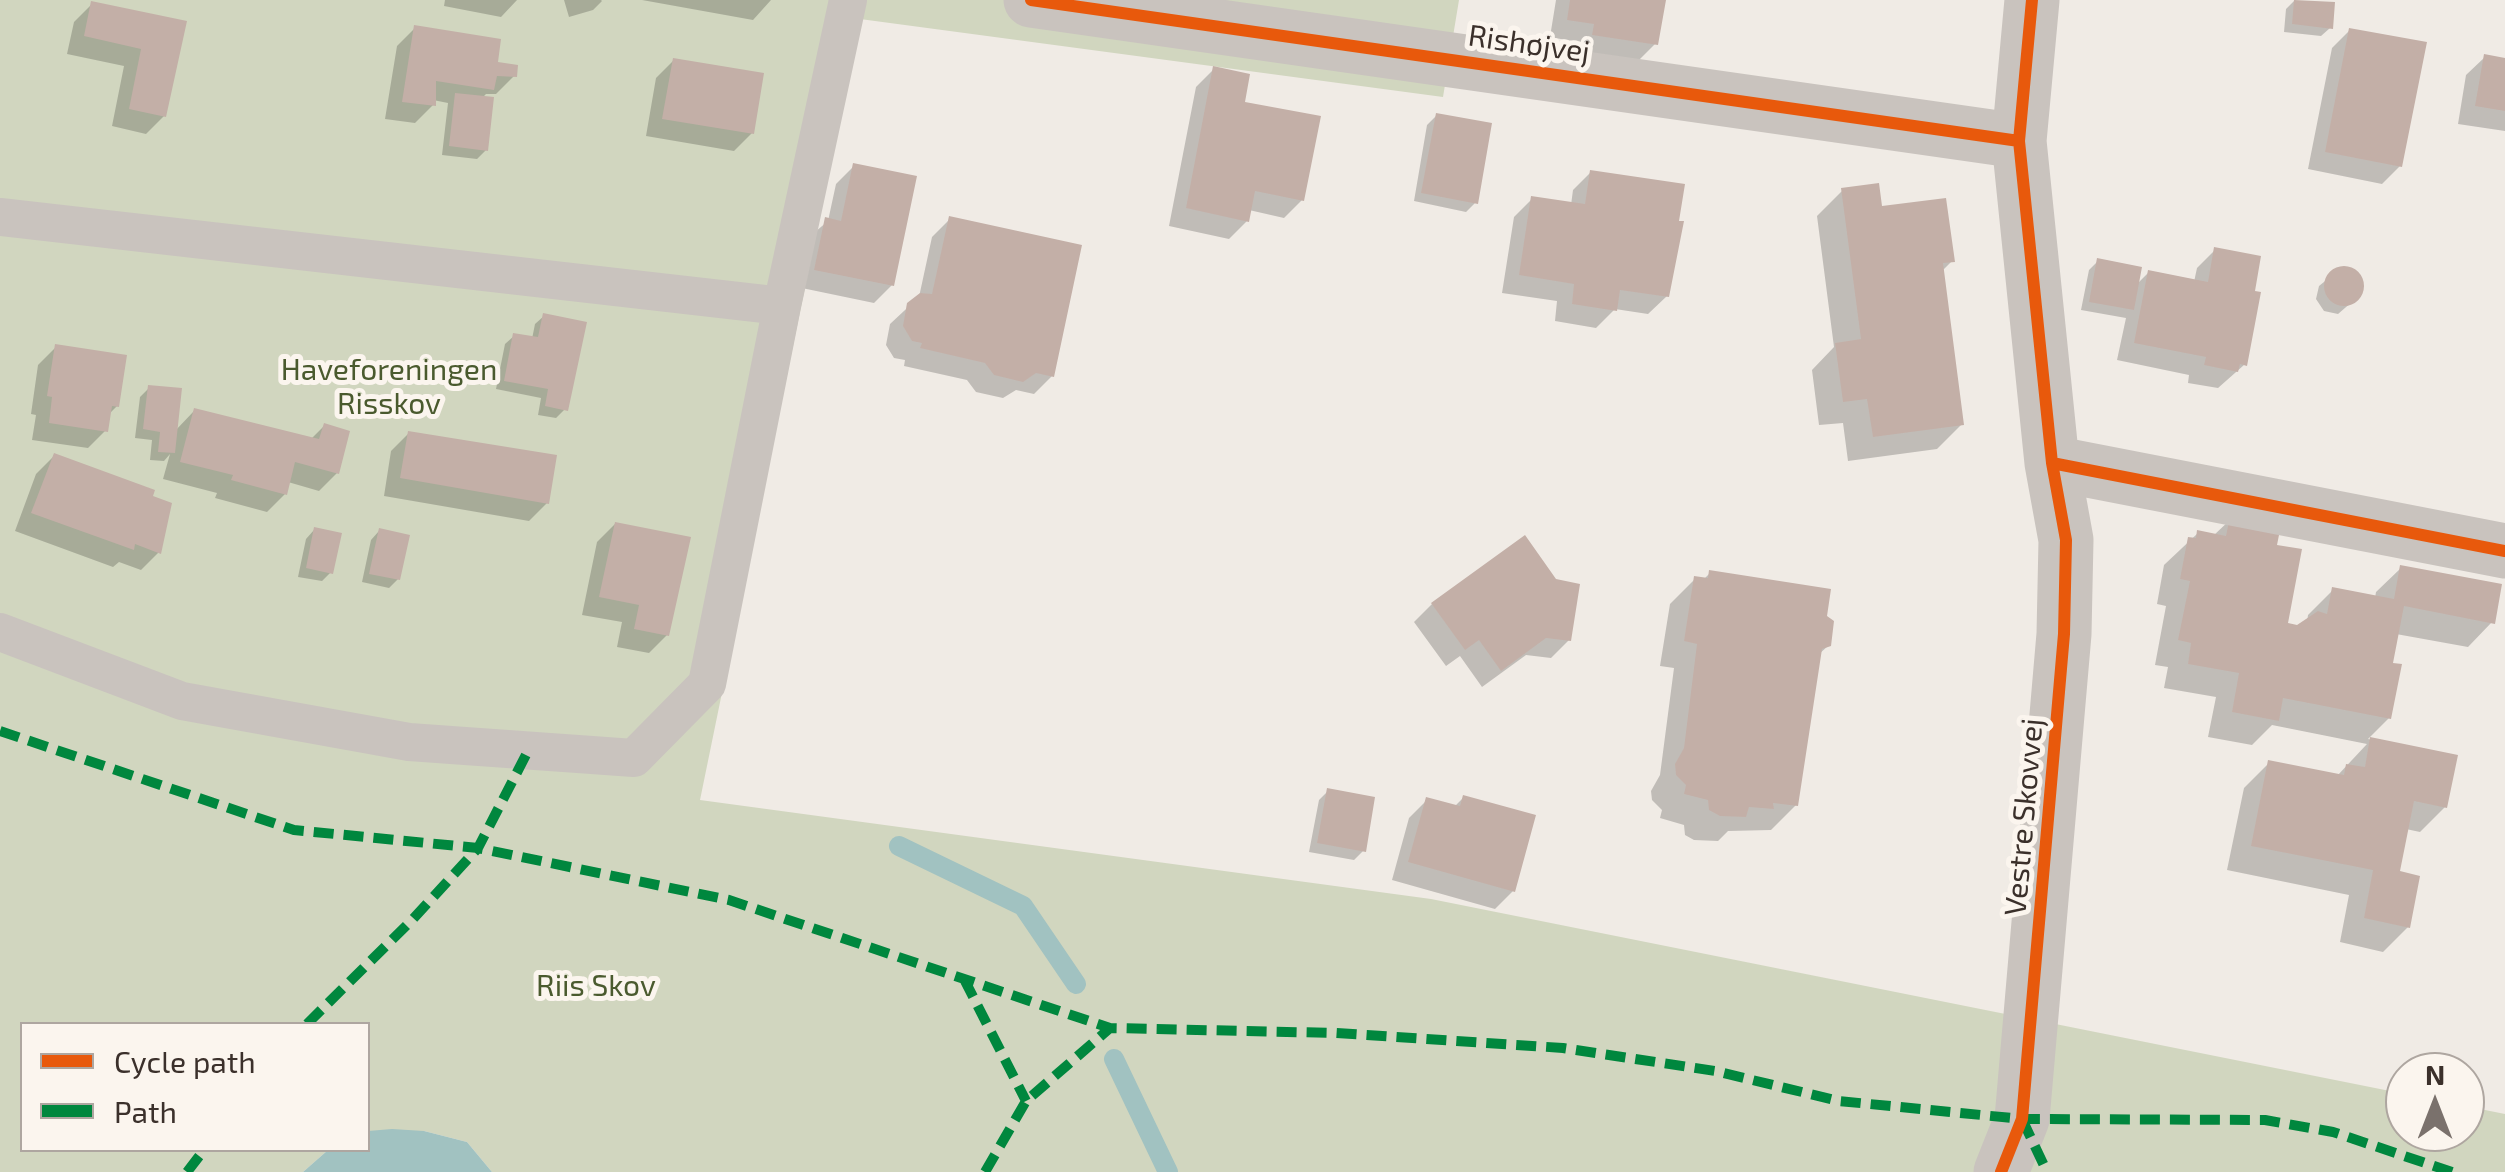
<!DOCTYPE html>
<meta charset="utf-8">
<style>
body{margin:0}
#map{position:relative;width:2505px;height:1172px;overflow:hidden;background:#f0ebe5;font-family:"Exo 2",sans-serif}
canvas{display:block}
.legend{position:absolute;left:20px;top:1022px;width:350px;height:130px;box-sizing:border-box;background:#fbf5ee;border:2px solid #aea6a0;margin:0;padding:12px 18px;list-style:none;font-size:30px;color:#3b302b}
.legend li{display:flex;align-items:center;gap:20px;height:50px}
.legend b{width:50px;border:2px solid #aea6a0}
.north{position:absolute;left:2385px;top:1052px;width:100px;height:100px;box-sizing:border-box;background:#fbf5ee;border:2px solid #aea6a0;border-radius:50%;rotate:0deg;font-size:28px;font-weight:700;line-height:40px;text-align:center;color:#3b302b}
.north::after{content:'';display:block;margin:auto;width:35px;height:45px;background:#7a716c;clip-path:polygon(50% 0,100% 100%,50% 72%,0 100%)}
</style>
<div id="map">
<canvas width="2505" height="1172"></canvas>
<ul class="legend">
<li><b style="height:12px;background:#e8590c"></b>Cycle path</li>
<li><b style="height:12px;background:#00873e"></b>Path</li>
</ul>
<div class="north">N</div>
</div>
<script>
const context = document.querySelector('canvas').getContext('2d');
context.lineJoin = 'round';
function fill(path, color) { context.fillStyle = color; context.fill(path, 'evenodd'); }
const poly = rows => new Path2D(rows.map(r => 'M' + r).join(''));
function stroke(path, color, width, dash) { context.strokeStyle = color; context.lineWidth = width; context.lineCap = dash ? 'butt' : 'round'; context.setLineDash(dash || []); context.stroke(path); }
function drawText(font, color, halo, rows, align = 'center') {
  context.font = font + ' "Exo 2",sans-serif'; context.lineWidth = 10; context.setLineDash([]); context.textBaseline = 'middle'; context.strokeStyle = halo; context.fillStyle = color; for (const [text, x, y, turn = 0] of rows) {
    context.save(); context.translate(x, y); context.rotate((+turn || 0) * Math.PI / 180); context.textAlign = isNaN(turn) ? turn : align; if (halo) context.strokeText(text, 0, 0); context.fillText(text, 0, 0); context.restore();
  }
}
fill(poly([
 [0,0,1459,0,1443,97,860,19,700,800,1431,899,2405,1094,2405,1132,2465,1132,2465,1106,2505,1114,2505,1172,492,1172,467,1142,424,1131,368,1131,368,1024,22,1024,22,1150,328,1150,303,1172,0,1172]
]), '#d1d6bf');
fill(poly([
 [392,1129,424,1131,467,1142,492,1172,303,1172,328,1150,368,1150,368,1131]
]), '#a1c2c1');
fill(poly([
 [445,0,517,0,501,17,444,6],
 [564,0,601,0,602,1,593,10,569,17],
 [642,0,771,0,753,20],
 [1556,0,1663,0,1655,44,1637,62,1575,53,1577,42,1550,37],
 [2295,0,2330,28,2321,36,2284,32,2286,9],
 [92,4,184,23,164,116,146,134,112,126,124,66,67,54,74,22],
 [415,28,495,64,514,76,496,94,486,94,481,99,486,150,477,159,442,155,448,103,433,100,433,105,415,123,385,119,397,46],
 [2350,30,2400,166,2382,184,2308,169,2332,48],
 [2485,57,2505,60,2505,131,2458,124,2466,75],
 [674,60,752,133,734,151,646,136,656,78],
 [1214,69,1242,104,1302,200,1284,218,1249,210,1247,221,1229,239,1169,226,1196,87],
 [1436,116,1475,203,1466,212,1414,201,1427,125],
 [854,166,892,285,874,303,797,287,808,238,828,221,836,184],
 [1591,172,1667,296,1648,314,1615,309,1596,328,1555,321,1557,301,1502,293,1514,217,1532,199,1571,205,1573,190],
 [1842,191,1880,209,1952,261,1941,272,1962,424,1937,449,1848,461,1843,423,1819,425,1812,370,1834,347,1817,216],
 [950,219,1052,376,1034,394,1016,390,1003,398,976,392,967,380,904,366,905,360,894,358,886,345,890,324,919,297,932,237],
 [2215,250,2252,293,2244,365,2218,388,2188,383,2189,375,2117,360,2126,318,2081,310,2089,270,2098,261,2136,285,2149,272,2194,282,2197,268],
 [2340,269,2355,272,2362,282,2360,295,2338,314,2324,311,2316,299,2319,286],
 [544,316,565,409,556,418,538,415,541,398,496,389,505,344,514,336,532,339,535,324],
 [56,347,117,406,108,415,106,430,88,448,32,440,36,415,31,414,38,365],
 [149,388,175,431,194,411,310,440,324,426,337,473,319,491,288,482,285,494,267,512,215,498,217,493,163,479,170,454,164,461,150,460,152,440,135,438,140,397],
 [409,433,547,503,529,521,384,496,391,451],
 [54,456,159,552,141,570,119,562,113,567,15,531,36,474],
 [2231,519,2274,547,2285,624,2298,627,2307,622,2308,615,2333,590,2375,598,2376,592,2401,568,2492,622,2468,647,2396,634,2390,665,2389,718,2368,739,2455,757,2445,807,2420,832,2406,829,2397,873,2408,927,2383,952,2340,942,2349,895,2227,870,2244,788,2269,763,2337,776,2367,744,2272,725,2252,745,2208,737,2216,697,2164,688,2168,667,2155,665,2166,606,2157,604,2164,565,2198,533,2213,536],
 [615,524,667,635,649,653,617,647,622,622,582,615,597,542],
 [314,530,331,572,322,581,298,577,306,539],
 [379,531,398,579,389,588,362,582,371,540],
 [1710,573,1824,617,1829,645,1818,655,1796,805,1771,830,1728,831,1718,841,1694,840,1685,835,1684,825,1660,818,1662,810,1652,800,1651,791,1660,775,1674,668,1660,666,1670,604,1695,579,1703,580],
 [1432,604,1569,640,1551,658,1526,655,1482,687,1460,656,1446,666,1414,622],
 [1328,791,1363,851,1354,860,1309,852,1319,800],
 [1464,797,1513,891,1495,909,1392,880,1409,818,1427,800,1454,807]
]), '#0003');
stroke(poly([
 [899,846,1023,906,1076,984],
 [1114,1059,1168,1172]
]), '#a1c2c1', 20);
fill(poly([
 [1570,0,1666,0,1658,45,1592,35,1594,24,1567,20],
 [2294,0,2335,2,2333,29,2292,24],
 [91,1,187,21,166,117,129,109,141,49,84,36],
 [414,25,501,39,498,62,518,65,517,77,497,76,494,90,436,81,436,106,402,102],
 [2349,28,2427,42,2402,167,2325,152],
 [2484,54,2505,58,2505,111,2475,106],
 [673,58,764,73,754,134,662,119],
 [1213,66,1250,74,1245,102,1321,116,1304,201,1255,191,1249,222,1186,208],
 [455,93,494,97,488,151,449,146],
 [1436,113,1492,123,1478,204,1421,193],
 [853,163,917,176,894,286,814,270,825,217,841,221],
 [1590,170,1685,184,1679,221,1684,221,1669,297,1620,290,1617,311,1572,304,1574,284,1519,275,1531,196,1585,204],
 [1879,183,1882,206,1946,198,1955,262,1943,263,1964,425,1873,437,1867,399,1843,402,1835,343,1861,339,1841,188],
 [949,216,1082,245,1054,377,1036,373,1023,382,994,375,985,363,920,348,922,343,912,341,903,326,907,303,920,293,932,294],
 [2214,247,2261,256,2255,291,2261,292,2247,366,2240,364,2238,372,2204,365,2206,357,2134,343,2148,270,2208,282],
 [2097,258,2142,267,2134,310,2089,302],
 '2324 286a20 20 0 1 1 40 0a20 20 0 1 1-40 0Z',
 [543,313,587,322,568,411,545,406,548,389,504,381,513,333,538,337],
 [55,344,127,355,119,407,112,406,108,432,49,423,52,397,47,396],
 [148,385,182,388,175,453,158,452,160,432,143,429],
 [194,408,319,439,324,423,350,431,339,474,295,462,287,495,231,480,233,475,180,462],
 [408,431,557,455,549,504,400,478],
 [54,453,155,490,153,496,172,503,161,554,135,544,134,550,31,513],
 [2230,516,2281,525,2277,545,2302,549,2288,623,2297,625,2318,611,2327,614,2332,587,2394,599,2400,565,2502,584,2495,624,2404,606,2393,663,2402,664,2391,719,2283,698,2279,721,2232,712,2239,673,2188,664,2191,643,2178,640,2190,581,2180,579,2188,537,2196,538,2197,530,2226,536],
 [615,522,691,537,669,636,634,629,639,605,599,597],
 [314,527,342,533,333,574,306,568],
 [379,528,410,535,400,580,369,574],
 [1525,535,1556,579,1580,584,1571,641,1546,638,1501,671,1479,640,1465,650,1431,603],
 [1709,570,1831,589,1827,616,1834,621,1831,646,1822,649,1798,806,1773,803,1774,809,1749,807,1746,817,1720,816,1709,810,1708,800,1684,794,1686,785,1676,775,1675,764,1684,748,1697,644,1684,641,1694,576,1708,578],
 [2370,737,2458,755,2447,808,2414,801,2400,871,2420,876,2410,928,2364,918,2373,870,2251,846,2268,760,2344,775,2346,764,2365,767],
 [1327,788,1375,797,1366,852,1317,843],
 [1463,795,1536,815,1515,892,1408,862,1426,797,1460,806]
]), '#c3afa7');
stroke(poly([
 [0,217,782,306],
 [0,632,182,701,409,742,634,758,707,684,782,306,848,0]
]), '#c9c3be', 38);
stroke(poly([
 [1031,0,2019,141],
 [2052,463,2505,551],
 [2001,1172,2022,1119,2064,634,2066,540,2052,463,2019,141,2032,0]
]), '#c9c3be', 55);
stroke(poly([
 [0,731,294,830,478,848,729,900,1110,1028,1336,1033,1563,1048,1715,1071,1839,1101,2022,1119,2265,1120,2333,1132,2452,1172],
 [964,979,1026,1101],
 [307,1024,413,919,478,848,529,749],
 [2022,1119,2047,1172],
 [187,1172,204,1150],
 [985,1172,1026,1101,1110,1028]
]), '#00873e', 10, [20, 10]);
stroke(poly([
 [1031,0,2019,141],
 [2052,463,2505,551],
 [2001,1172,2022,1119,2064,634,2066,540,2052,463,2019,141,2032,0]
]), '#e8590c', 12);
drawText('30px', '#3b302b', '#fbf5ee', [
 ["Rishøjvej",1529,44,8],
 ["Vestre Skovvej",2024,817,-85]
]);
drawText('30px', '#4a5a2e', '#fbf5ee', [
 ["Haveforeningen",389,370],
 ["Risskov",389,404],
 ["Riis Skov",596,986]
]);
</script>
